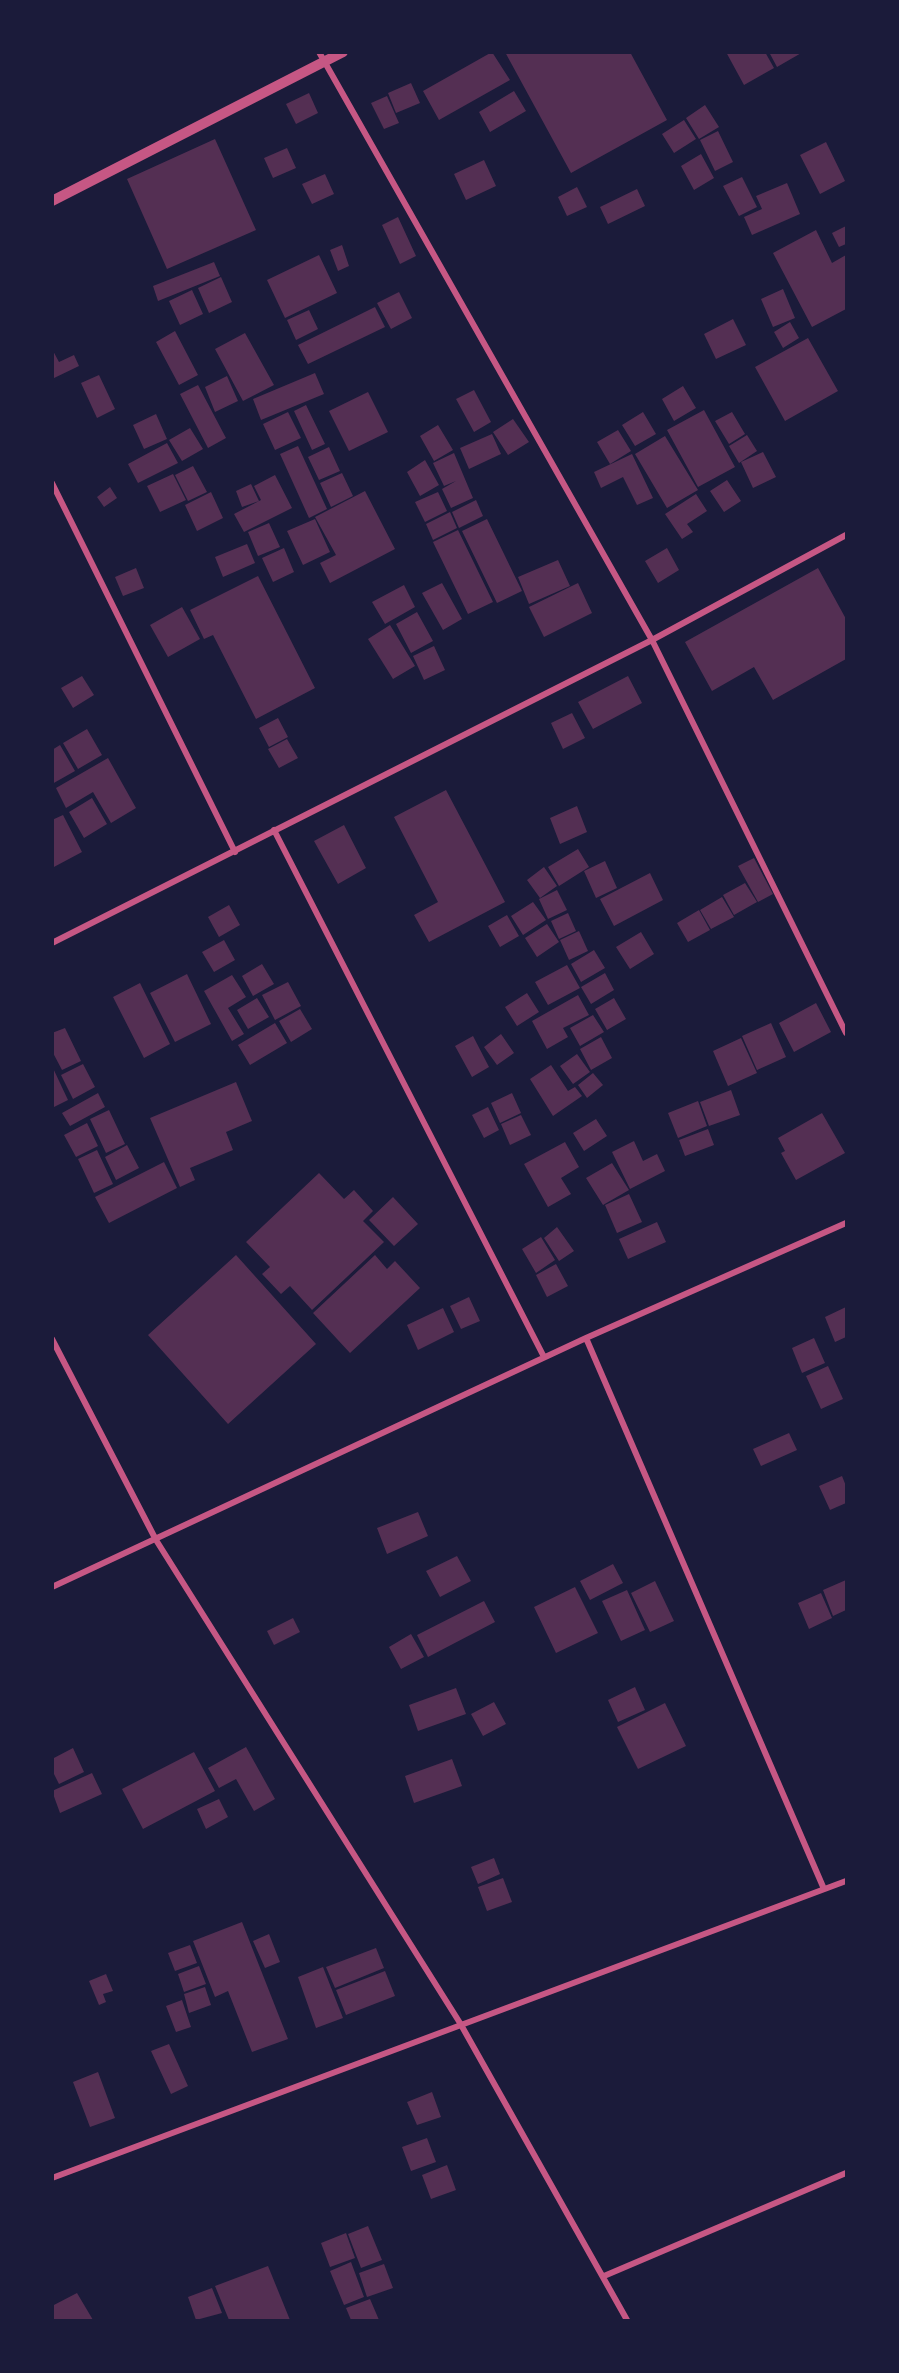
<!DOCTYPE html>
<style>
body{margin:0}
#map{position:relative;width:899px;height:2373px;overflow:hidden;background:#1b1b3a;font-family:"PT Sans",sans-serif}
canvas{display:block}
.frame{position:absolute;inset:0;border:54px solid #1b1b3a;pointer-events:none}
</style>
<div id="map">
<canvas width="899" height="2373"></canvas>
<div class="frame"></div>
</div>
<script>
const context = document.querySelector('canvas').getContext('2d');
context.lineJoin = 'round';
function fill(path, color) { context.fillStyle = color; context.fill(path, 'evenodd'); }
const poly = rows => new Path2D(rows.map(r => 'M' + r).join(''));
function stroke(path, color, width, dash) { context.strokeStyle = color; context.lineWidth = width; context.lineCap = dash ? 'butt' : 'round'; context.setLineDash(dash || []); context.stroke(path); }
fill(poly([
 [492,52,510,80,439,120,423,91],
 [505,52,630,52,667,120,571,173],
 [726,52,765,52,774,68,744,85],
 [769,52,803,52,777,67],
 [411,83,420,103,396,113,388,93],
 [514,91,526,111,490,132,479,112],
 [309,93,318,113,296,124,286,104],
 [387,96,399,123,384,129,371,103],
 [705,105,719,127,699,139,686,118],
 [684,120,696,139,674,153,662,134],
 [718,131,733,162,715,171,700,140],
 [215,139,256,230,167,269,127,179],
 [826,142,845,181,820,194,800,155],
 [287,148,296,168,273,178,264,158],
 [701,154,714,178,694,190,681,166],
 [484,160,496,186,466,200,454,174],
 [325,174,334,194,312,204,302,184],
 [742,177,757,207,739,216,723,186],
 [787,183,800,214,752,235,744,217,762,209,756,196],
 [577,187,587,207,567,216,558,197],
 [637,189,645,206,608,224,600,207],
 [398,217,416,256,400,264,382,225],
 [846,226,846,244,839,247,832,233],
 [816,230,832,263,846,255,846,309,812,327,773,253],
 [342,245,349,266,338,271,330,250],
 [319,255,337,293,285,318,267,280],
 [214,262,220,276,158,301,153,286],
 [221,277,232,302,209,313,198,288],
 [783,289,795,318,773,327,761,299],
 [192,290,203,314,180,325,169,301],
 [399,292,412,318,391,329,377,303],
 [375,307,385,327,308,364,298,345],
 [309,310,318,329,296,340,287,320],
 [733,319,746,345,716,359,704,334],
 [790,322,799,338,783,348,774,332],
 [175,331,198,375,179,385,156,342],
 [245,333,274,385,243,401,215,349],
 [808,338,838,391,785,421,755,367],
 [52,349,59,362,74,355,79,366,52,379],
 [315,373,324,394,261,420,253,399],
 [99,375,115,409,97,418,81,383],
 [227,376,238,401,215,412,205,387],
 [198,385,226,438,208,448,180,394],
 [683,386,696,408,674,421,662,399],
 [474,390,491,422,474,432,456,399],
 [368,392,388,432,349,451,329,411],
 [306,405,325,444,312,450,294,411],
 [704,410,735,467,698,487,667,430],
 [288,412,301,438,275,450,263,424],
 [643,412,656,434,635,446,622,425],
 [732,412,745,434,729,444,715,421],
 [156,414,167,439,144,449,133,425],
 [513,419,529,442,508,455,493,432],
 [438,425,453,450,434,461,420,436],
 [190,428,203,449,182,461,169,440],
 [618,430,631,451,610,464,597,442],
 [492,434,501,454,469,469,460,448],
 [747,435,757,451,739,463,729,446],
 [665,436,698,490,667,508,635,454],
 [167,443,178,463,138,483,128,464],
 [298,446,327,509,309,518,280,454],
 [329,447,340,471,319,480,308,457],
 [763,452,776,477,753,488,741,462],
 [454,453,473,498,451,508,442,489,456,481,444,486,433,463],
 [632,454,653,498,637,505,623,477,601,488,594,472],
 [425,460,439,485,420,496,407,472],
 [193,466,207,492,188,501,175,475],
 [342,473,353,496,331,507,320,483],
 [173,474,186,500,160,512,147,486],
 [275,475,292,508,244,532,234,514,261,500,254,486],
 [727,480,741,501,724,512,710,491],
 [251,484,259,501,242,507,236,491],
 [110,487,117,498,104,507,97,497],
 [365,491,395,549,330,583,320,563,336,555,315,517],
 [211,492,223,518,197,531,185,505],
 [438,492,447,511,425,522,415,502],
 [696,494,707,511,687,524,693,532,682,539,665,514],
 [476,500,483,516,459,528,452,512],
 [450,512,457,528,433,540,426,524],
 [315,519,330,552,303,565,287,531],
 [487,519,522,591,497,603,462,531],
 [269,523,280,547,258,556,248,532],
 [458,530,493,602,468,614,433,542],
 [247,544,255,563,223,577,215,557],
 [284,548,294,572,273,582,262,558],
 [667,548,679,570,658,583,645,561],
 [558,560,570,586,529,604,518,577],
 [136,568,144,588,123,596,115,577],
 [818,568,846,619,846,659,773,700,754,667,712,691,685,642],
 [258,576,315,688,256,719,213,635,204,639,190,610],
 [442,583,462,619,443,630,422,593],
 [578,583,592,613,544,637,529,607],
 [404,585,415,607,385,624,372,602],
 [182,607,200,639,168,657,150,625],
 [417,612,433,641,411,653,396,624],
 [390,625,415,666,393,679,368,639],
 [434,646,445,670,424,680,413,656],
 [82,676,94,695,73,708,61,688],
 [628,676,642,703,593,729,578,702],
 [572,713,585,738,563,749,551,723],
 [278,718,288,737,269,747,259,728],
 [87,729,102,755,78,769,63,743],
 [287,739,298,758,279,768,268,749],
 [60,745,75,771,52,784,52,750],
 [108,758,136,808,111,823,93,792,66,808,56,788],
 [446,790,505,902,429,942,414,915,438,902,394,817],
 [92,798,107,824,84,838,69,812],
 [577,806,587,832,560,844,550,818],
 [63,815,82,852,52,868,52,820],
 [344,825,366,868,338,884,314,841],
 [578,849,589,867,559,886,548,867],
 [754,858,773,894,758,902,738,866],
 [605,861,617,888,596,898,584,871],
 [544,867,557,886,540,898,527,880],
 [650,873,663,900,614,926,600,899],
 [745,883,757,902,734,915,723,895],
 [557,890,567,910,548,919,539,899],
 [722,897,734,917,711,929,700,910],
 [533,902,546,920,523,935,511,916],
 [229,905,240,925,219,937,208,917],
 [699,910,710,930,688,942,677,923],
 [568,913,576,931,559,939,551,921],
 [507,915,519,936,500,947,488,926],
 [547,924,559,942,537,957,525,938],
 [579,931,588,951,569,960,560,940],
 [641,932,654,954,630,969,616,947],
 [224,940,235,960,214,972,202,952],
 [594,950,605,968,581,982,571,964],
 [262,964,274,984,253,996,242,976],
 [567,965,580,988,548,1005,535,982],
 [605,973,614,990,591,1004,581,987],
 [187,974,211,1024,175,1042,150,993],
 [232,975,246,997,228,1008,244,1034,232,1041,204,991],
 [288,982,301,1006,275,1020,262,995],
 [140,983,170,1044,144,1058,113,997],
 [527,993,539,1012,517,1026,505,1007],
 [578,995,589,1015,563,1028,568,1037,547,1049,532,1021],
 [257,998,269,1017,248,1029,237,1010],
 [614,998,626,1019,607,1030,595,1009],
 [816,1003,831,1032,794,1052,779,1023],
 [300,1009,312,1029,291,1042,279,1021],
 [593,1015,604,1032,580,1046,570,1028],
 [275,1023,287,1043,250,1065,238,1045],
 [771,1023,786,1057,757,1070,742,1036],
 [65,1028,81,1061,62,1070,52,1051,52,1033],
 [501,1034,514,1053,497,1065,484,1047],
 [473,1036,489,1067,472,1077,455,1046],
 [601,1037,612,1058,591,1070,580,1049],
 [741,1038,757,1073,728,1086,713,1051],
 [577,1054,590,1072,573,1084,560,1066],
 [83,1064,95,1087,73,1099,61,1075],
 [551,1065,568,1091,575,1087,582,1096,553,1116,530,1079],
 [52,1066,68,1100,52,1108],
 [593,1073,603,1085,587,1098,578,1085],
 [236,1082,252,1121,226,1132,233,1150,190,1168,195,1180,180,1187,150,1118],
 [731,1090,740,1115,709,1126,700,1102],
 [98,1093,105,1107,70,1126,62,1113],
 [512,1093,521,1113,500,1123,491,1103],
 [698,1101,707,1126,678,1138,668,1113],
 [488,1107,499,1130,484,1138,472,1115],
 [109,1110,125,1144,106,1153,90,1119],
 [822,1113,845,1153,796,1180,781,1153,785,1151,778,1138],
 [521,1115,531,1135,510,1145,501,1124],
 [596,1119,607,1136,584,1151,573,1133],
 [87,1123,98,1146,76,1157,64,1135],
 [708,1129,714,1145,685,1156,679,1140],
 [634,1141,643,1161,657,1154,665,1171,630,1189,612,1152],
 [565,1142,579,1167,561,1178,571,1194,548,1207,524,1164],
 [127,1145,139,1168,116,1180,105,1157],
 [97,1150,113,1184,94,1193,78,1159],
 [164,1162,177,1188,109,1223,95,1197],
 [612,1163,629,1190,603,1205,586,1178],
 [319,1173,344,1199,354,1190,373,1211,363,1221,384,1242,312,1310,290,1286,281,1294,262,1274,270,1267,246,1242],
 [629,1194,642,1222,617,1233,605,1205],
 [393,1197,418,1224,394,1246,369,1220],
 [657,1222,666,1242,628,1259,619,1239],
 [557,1227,574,1251,559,1261,544,1238],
 [541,1237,555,1260,536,1273,522,1249],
 [236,1255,316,1344,228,1424,148,1335],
 [375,1255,387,1269,395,1261,420,1288,350,1353,313,1313],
 [556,1264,568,1286,547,1297,536,1275],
 [469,1297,480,1321,461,1329,450,1306],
 [846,1307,846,1337,835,1342,825,1317],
 [443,1308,454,1332,418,1350,407,1325],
 [814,1338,825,1363,802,1373,792,1348],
 [828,1366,843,1399,821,1409,806,1376],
 [789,1433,797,1450,761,1466,753,1449],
 [842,1476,846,1486,846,1503,830,1510,819,1486],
 [418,1512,428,1536,387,1554,377,1528],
 [457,1556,471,1581,440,1597,426,1571],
 [613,1564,623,1583,590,1600,580,1581],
 [846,1580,846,1610,833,1616,823,1590],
 [655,1581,674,1621,650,1632,631,1593],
 [575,1587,598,1633,556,1653,534,1607],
 [627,1590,645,1630,621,1641,602,1601],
 [821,1593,832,1618,809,1629,798,1603],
 [484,1601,495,1622,428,1657,417,1635],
 [293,1618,300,1632,274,1645,267,1631],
 [411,1634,424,1657,401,1669,389,1647],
 [635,1687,645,1710,618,1722,608,1700],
 [456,1688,466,1714,418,1731,409,1705],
 [494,1702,506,1724,483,1736,471,1714],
 [665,1703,686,1746,638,1769,617,1727],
 [246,1747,275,1799,254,1811,236,1779,219,1788,208,1768],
 [73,1748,84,1772,59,1784,52,1770,52,1759],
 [194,1752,215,1791,143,1829,122,1789],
 [452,1759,462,1786,414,1803,405,1776],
 [92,1773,102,1794,60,1813,52,1791],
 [219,1799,228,1817,206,1829,197,1809],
 [494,1858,500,1874,478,1884,471,1867],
 [503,1878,512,1902,487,1911,478,1887],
 [242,1922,288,2039,252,2052,228,1991,215,1997,193,1941],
 [269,1934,280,1962,265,1968,253,1941],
 [190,1945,197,1963,175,1971,168,1953],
 [376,1948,384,1968,335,1988,326,1967],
 [199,1966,206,1984,184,1992,178,1974],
 [323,1967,343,2018,316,2028,298,1977],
 [385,1971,395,1996,346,2015,336,1990],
 [106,1974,113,1991,103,1994,106,2002,99,2005,89,1981],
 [205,1987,211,2005,189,2013,184,1994],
 [182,2000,191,2027,176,2032,166,2006],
 [169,2044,188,2086,171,2094,151,2051],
 [98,2072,115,2118,90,2127,73,2082],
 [432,2092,441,2117,417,2125,407,2102],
 [427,2138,436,2162,411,2171,402,2147],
 [447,2165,456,2190,431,2199,422,2175],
 [368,2226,382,2260,361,2268,348,2234],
 [346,2233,355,2258,330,2267,321,2243],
 [351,2262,364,2297,344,2305,330,2271],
 [384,2264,393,2288,367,2297,359,2273],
 [268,2266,290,2320,229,2320,215,2286],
 [212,2288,222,2313,196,2320,188,2297],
 [77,2293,93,2320,54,2320,52,2306],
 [370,2299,379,2320,351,2320,346,2308]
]), '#542f53');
stroke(poly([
 [319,52,652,640,846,1033],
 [52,483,235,852],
 [274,830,544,1357],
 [52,943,652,640,846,535],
 [586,1338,824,1889],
 [52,1339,156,1540,460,2023,627,2320],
 [52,1587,586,1338,846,1223],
 [52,2178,846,1881],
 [604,2276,846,2173]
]), '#c65784', 6);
stroke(poly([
 [52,201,343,52]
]), '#c65784', 10);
</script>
